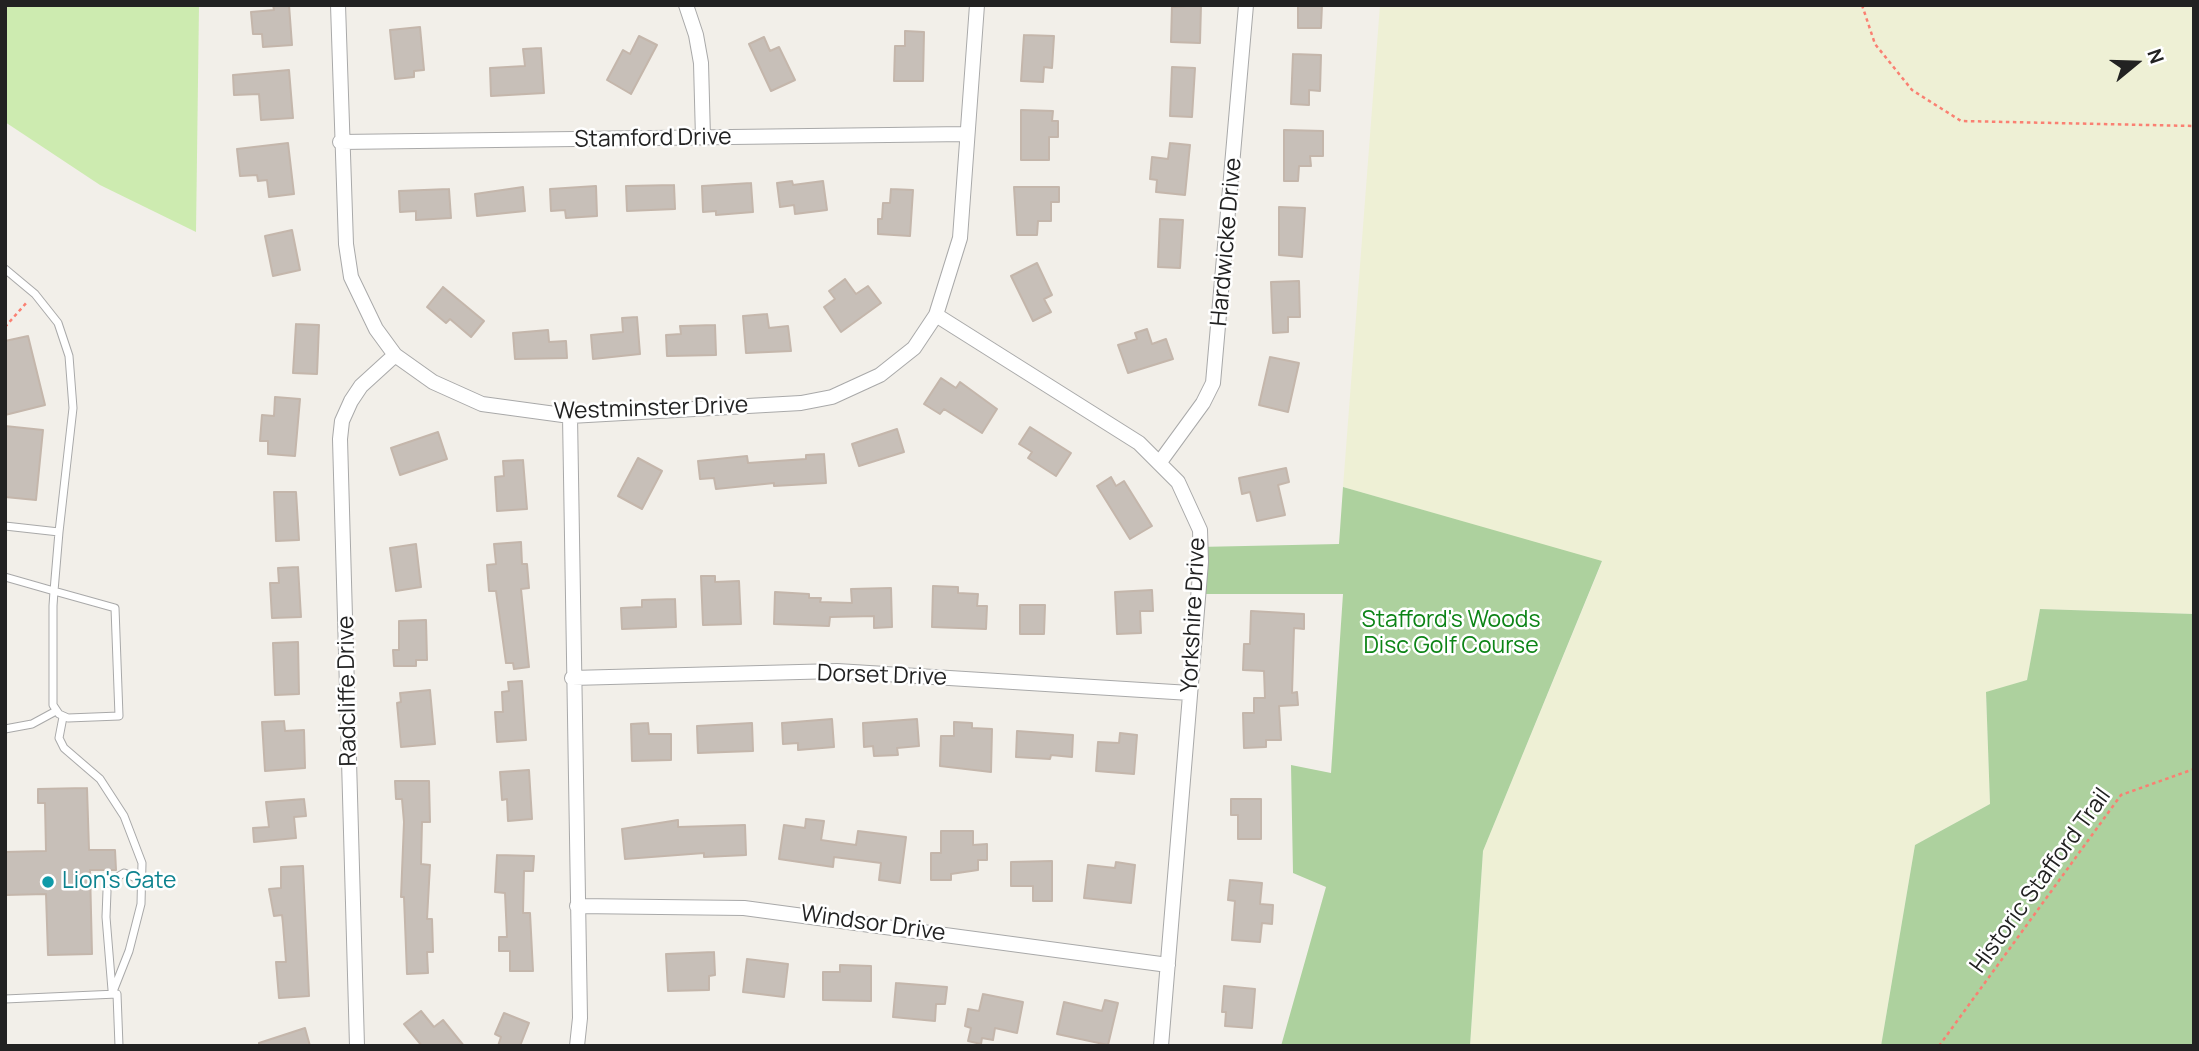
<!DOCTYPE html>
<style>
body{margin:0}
#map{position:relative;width:2199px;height:1051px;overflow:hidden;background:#f2efe9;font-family:Manrope,sans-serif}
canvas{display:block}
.frame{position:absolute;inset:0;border:7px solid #222;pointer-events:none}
.north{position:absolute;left:2101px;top:28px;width:70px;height:70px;-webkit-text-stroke:5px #fff;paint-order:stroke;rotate:71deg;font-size:19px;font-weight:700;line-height:28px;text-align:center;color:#222}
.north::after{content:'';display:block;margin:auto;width:24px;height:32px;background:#222;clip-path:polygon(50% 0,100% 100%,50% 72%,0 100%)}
</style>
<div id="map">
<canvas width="2199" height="1051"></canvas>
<div class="frame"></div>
<div class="north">N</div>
</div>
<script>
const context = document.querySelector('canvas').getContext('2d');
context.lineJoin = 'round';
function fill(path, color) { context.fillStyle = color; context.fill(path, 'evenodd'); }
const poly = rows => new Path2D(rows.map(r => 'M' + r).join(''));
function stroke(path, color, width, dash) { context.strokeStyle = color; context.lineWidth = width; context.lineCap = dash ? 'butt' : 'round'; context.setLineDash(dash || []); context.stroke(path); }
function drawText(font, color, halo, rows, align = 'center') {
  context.font = font + ' Manrope,sans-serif'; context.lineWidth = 5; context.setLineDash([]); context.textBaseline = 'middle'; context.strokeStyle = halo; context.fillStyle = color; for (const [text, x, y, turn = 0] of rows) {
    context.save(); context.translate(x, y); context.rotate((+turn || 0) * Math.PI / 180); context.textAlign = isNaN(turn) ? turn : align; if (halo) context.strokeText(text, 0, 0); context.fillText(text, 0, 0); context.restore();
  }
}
fill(poly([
 [1380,5,2194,5,2194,614,2040,609,2027,680,1986,693,1990,804,1915,845,1881,1046,1470,1046,1483,851,1602,562,1343,487]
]), '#eef0d5');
fill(poly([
 [5,5,199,5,196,232,100,185,5,122]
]), '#cdebb0');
fill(poly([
 [1343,487,1602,561,1483,851,1470,1046,1281,1046,1326,887,1293,873,1291,765,1331,773,1343,594,1198,594,1198,547,1339,544],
 [2040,609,2194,614,2194,1046,1881,1046,1915,845,1990,804,1986,692,2027,680]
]), '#add19e');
const building = poly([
 [273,5,289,5,292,45,263,47,262,34,253,34,251,12,274,10,273,5],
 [1201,5,1200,43,1171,42,1172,7,1201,5],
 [1298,5,1322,5,1321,28,1298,28,1298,5],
 [420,27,424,70,414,71,414,77,395,79,390,30,420,27],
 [905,31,924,32,923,81,894,81,895,46,905,46,905,31],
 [1024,35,1054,36,1052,68,1044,67,1043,82,1021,81,1024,35],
 [639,36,657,45,631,94,607,80,623,50,630,54,639,36],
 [764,37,770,51,779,47,795,80,771,91,749,44,764,37],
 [541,48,544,93,491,96,490,68,525,66,523,49,541,48],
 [1293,54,1321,55,1320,91,1309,90,1309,105,1291,104,1293,54],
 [1172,67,1195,68,1192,117,1170,116,1172,67],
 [289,70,293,118,261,120,259,94,234,95,233,75,289,70],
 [1021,110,1053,111,1052,121,1058,121,1058,137,1049,137,1049,160,1021,160,1021,110],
 [1284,130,1323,131,1323,156,1310,156,1311,166,1299,166,1298,181,1284,181,1284,130],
 [288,143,294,194,269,197,267,180,258,181,257,175,240,176,237,149,288,143],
 [1170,143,1190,145,1185,195,1156,192,1157,180,1150,179,1152,157,1168,159,1170,143],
 [792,181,793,185,823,181,827,210,795,214,794,205,780,207,777,183,792,181],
 [751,183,753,212,716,215,716,211,703,212,702,186,751,183],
 [674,185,675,209,627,211,626,186,674,185],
 [596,186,597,216,566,218,565,210,551,211,550,189,596,186],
 [523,187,525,211,477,216,475,194,523,187],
 [1014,187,1059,187,1059,202,1051,202,1051,221,1038,221,1037,235,1017,235,1014,187],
 [449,189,451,218,416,220,416,211,400,212,399,191,449,189],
 [891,189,913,190,910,236,878,234,878,219,882,219,883,203,890,203,891,189],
 [1279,207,1305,208,1302,257,1279,255,1279,207],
 [1160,219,1183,220,1180,268,1158,267,1160,219],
 [292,230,300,270,273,276,265,236,292,230],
 [1037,263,1052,295,1044,299,1051,312,1033,321,1011,276,1037,263],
 [845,279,856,294,868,286,881,303,841,332,824,307,835,299,829,291,845,279],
 [1299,281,1300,317,1288,317,1288,332,1273,333,1271,282,1299,281],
 [443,287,484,321,471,337,450,319,446,323,427,307,443,287],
 [767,314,769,328,788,326,791,351,746,353,743,316,767,314],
 [637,317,640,354,593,359,591,335,623,332,622,318,637,317],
 [296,324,319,325,317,374,293,373,296,324],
 [715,325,716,355,667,356,666,335,681,334,680,326,715,325],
 [1147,329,1152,344,1166,339,1173,359,1128,373,1118,345,1137,339,1135,333,1147,329],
 [548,330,549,342,566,341,567,358,515,359,513,333,548,330],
 [28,336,45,405,5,415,5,341,28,336],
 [1270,357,1299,363,1288,412,1259,405,1270,357],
 [941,378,956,388,960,382,997,409,982,433,944,409,940,414,924,404,941,378],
 [275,397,300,399,295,456,268,454,268,441,260,441,262,415,274,416,275,397],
 [5,426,43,430,36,500,5,497,5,426],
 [1030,427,1071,453,1056,476,1028,458,1032,452,1019,444,1030,427],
 [897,429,904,452,859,466,852,444,897,429],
 [438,432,447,459,400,475,391,448,438,432],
 [824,454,826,483,774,486,774,483,716,489,714,478,700,479,698,461,747,456,748,463,806,459,806,455,824,454],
 [638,458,662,471,642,509,618,496,638,458],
 [523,460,527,509,497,511,495,477,504,476,503,461,523,460],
 [1286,468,1289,482,1278,485,1285,515,1257,521,1250,492,1242,494,1239,478,1286,468],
 [1111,477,1116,486,1124,481,1152,526,1130,539,1097,486,1111,477],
 [274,492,296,492,299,540,276,541,274,492],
 [521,542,522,564,527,564,529,588,521,589,529,667,514,669,513,663,506,663,496,591,489,591,487,565,496,564,494,544,521,542],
 [416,544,421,587,396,591,390,548,416,544],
 [298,567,301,617,272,618,270,583,279,583,278,568,298,567],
 [701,576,715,576,715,582,739,581,741,624,703,625,701,576],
 [933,586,958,587,958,593,978,594,977,606,987,606,986,629,932,627,933,586],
 [891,588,892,627,874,628,874,616,830,617,829,626,774,624,775,592,809,594,809,598,821,598,820,602,852,603,851,589,891,588],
 [1152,590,1153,611,1140,611,1141,633,1117,634,1115,592,1152,590],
 [675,599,676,627,622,629,621,608,642,607,642,600,675,599],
 [1020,605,1045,605,1044,634,1020,634,1020,605],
 [1251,611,1304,614,1304,629,1294,628,1292,693,1297,692,1298,705,1279,706,1281,740,1266,740,1266,747,1244,748,1243,713,1254,713,1254,698,1265,698,1264,671,1243,670,1244,644,1250,644,1251,611],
 [426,620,427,660,416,660,416,666,394,666,393,650,399,650,399,621,426,620],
 [298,642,299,694,275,695,273,643,298,642],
 [522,681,526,740,497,742,495,712,503,712,502,692,509,691,508,682,522,681],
 [430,690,435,744,401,747,397,703,401,702,400,693,430,690],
 [832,719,834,747,798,750,798,743,783,744,782,723,832,719],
 [917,719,919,746,897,748,898,755,874,756,873,746,864,747,863,723,917,719],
 [284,721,285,731,304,730,305,768,265,771,262,722,284,721],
 [954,722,972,723,972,728,992,729,991,772,940,766,941,736,954,736,954,722],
 [648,723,649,734,671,734,671,760,632,761,631,724,648,723],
 [752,723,753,751,698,753,697,726,752,723],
 [1017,731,1073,735,1072,757,1051,755,1050,759,1016,757,1017,731],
 [1120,733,1137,735,1134,774,1096,771,1098,742,1119,743,1120,733],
 [529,770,532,819,508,821,507,799,502,800,500,772,529,770],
 [395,781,429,781,430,822,422,822,421,864,430,865,427,919,432,919,433,952,427,952,428,973,407,974,404,897,401,897,404,822,402,799,396,799,395,781],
 [87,788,89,850,115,850,116,870,90,870,92,954,48,955,46,894,5,895,5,852,46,851,45,803,38,803,38,789,87,788],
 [304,799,306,816,294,817,296,838,254,842,253,828,269,827,266,802,304,799],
 [1231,799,1261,799,1261,839,1238,839,1238,815,1231,815,1231,799],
 [806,819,824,821,821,840,856,845,858,831,906,837,900,883,879,880,881,863,834,857,833,867,779,859,784,825,805,828,806,819],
 [678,820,678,827,745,825,746,855,704,857,704,853,625,859,622,829,678,820],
 [941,831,973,831,973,845,987,844,987,860,978,860,978,870,951,874,951,880,931,880,931,853,941,853,941,831],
 [497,855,534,856,533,871,524,871,523,913,530,913,533,971,510,971,510,951,499,951,499,937,507,937,505,893,495,892,497,855],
 [1052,861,1052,901,1033,901,1033,886,1011,886,1011,862,1052,861],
 [1116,862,1135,865,1131,903,1084,898,1088,865,1115,868,1116,862],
 [303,866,309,996,279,998,276,962,286,962,283,924,282,915,274,916,269,889,281,888,281,867,303,866],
 [1230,880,1262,883,1260,904,1273,905,1272,924,1262,923,1260,942,1232,940,1235,901,1228,900,1230,880],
 [714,952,715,975,709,976,709,990,668,991,666,954,714,952],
 [747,959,788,964,784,997,743,992,747,959],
 [840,965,871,966,871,1001,823,1000,823,972,840,972,840,965],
 [896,983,947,987,945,1004,936,1004,935,1021,893,1017,896,983],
 [1224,986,1255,989,1252,1028,1225,1026,1226,1012,1222,1012,1224,986],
 [983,994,1023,1002,1017,1033,995,1028,993,1040,982,1038,981,1044,968,1041,971,1028,965,1026,968,1009,979,1011,983,994],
 [1105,1000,1118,1003,1108,1045,1057,1034,1064,1002,1102,1011,1105,1000],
 [421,1011,434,1027,443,1020,464,1046,422,1046,404,1024,421,1011],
 [504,1013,529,1023,520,1046,498,1046,501,1037,495,1034,504,1013],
 [305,1028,310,1046,259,1046,259,1043,305,1028]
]);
fill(building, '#c7bfb8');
stroke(building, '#c4b6ab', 2);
const service = poly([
 [5,269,35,294,58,323,69,356,73,408,59,532,54,591,53,606,53,705,59,714,68,718,119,716,115,608,54,591,5,577],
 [5,526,59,532],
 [63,717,59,738,64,748,100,779,124,816,142,863,141,904,129,951,112,994],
 [5,729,32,724,56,711],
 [114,879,124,873,141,880],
 [107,891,106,917,112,990],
 [5,999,117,994,119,1046]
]);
const minor = poly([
 [338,5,346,244,351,277,376,329,395,355,433,382,482,404,570,416,801,403,832,397,880,375,914,348,936,315,960,238,977,5],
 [686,5,696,35,701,63,703,138],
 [340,142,966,134],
 [936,315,1139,443,1178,482,1200,530,1201,562,1161,1046],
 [570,416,580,1018,577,1046],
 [1160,462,1203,403,1213,383,1246,5],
 [572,678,837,671,1190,693],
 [577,906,744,908,1168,965],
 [357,1046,340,439,342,421,351,401,361,386,395,355]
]);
stroke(service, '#a9a9a9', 9);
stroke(minor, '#a9a9a9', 16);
stroke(poly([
 [1862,5,1875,44,1912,90,1961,121,2194,126],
 [5,327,28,301],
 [1939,1046,2121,795,2194,769]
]), '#fa8072', 2.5, [3.5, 3.5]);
stroke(service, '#fff', 7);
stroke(minor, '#fff', 14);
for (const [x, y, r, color] of [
 [48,882,7,"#0f9aa8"]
]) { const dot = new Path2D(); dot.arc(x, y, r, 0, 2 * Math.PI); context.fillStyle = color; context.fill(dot); stroke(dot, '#fff', 2.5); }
drawText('23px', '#222', '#fff', [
 ["Stamford Drive",653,139,-1],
 ["Hardwicke Drive",1227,242,-85],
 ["Westminster Drive",651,409,-2],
 ["Yorkshire Drive",1194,615,-87],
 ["Dorset Drive",882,676,2],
 ["Radcliffe Drive",348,691,-91],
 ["Historic Stafford Trail",2041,881,-54],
 ["Windsor Drive",873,924,8]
]);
drawText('23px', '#0c8416', '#fff', [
 ["Stafford's Woods",1451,621],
 ["Disc Golf Course",1451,647]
]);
drawText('23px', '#0d838f', '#fff', [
 ["Lion's Gate",62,882]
], 'left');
</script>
